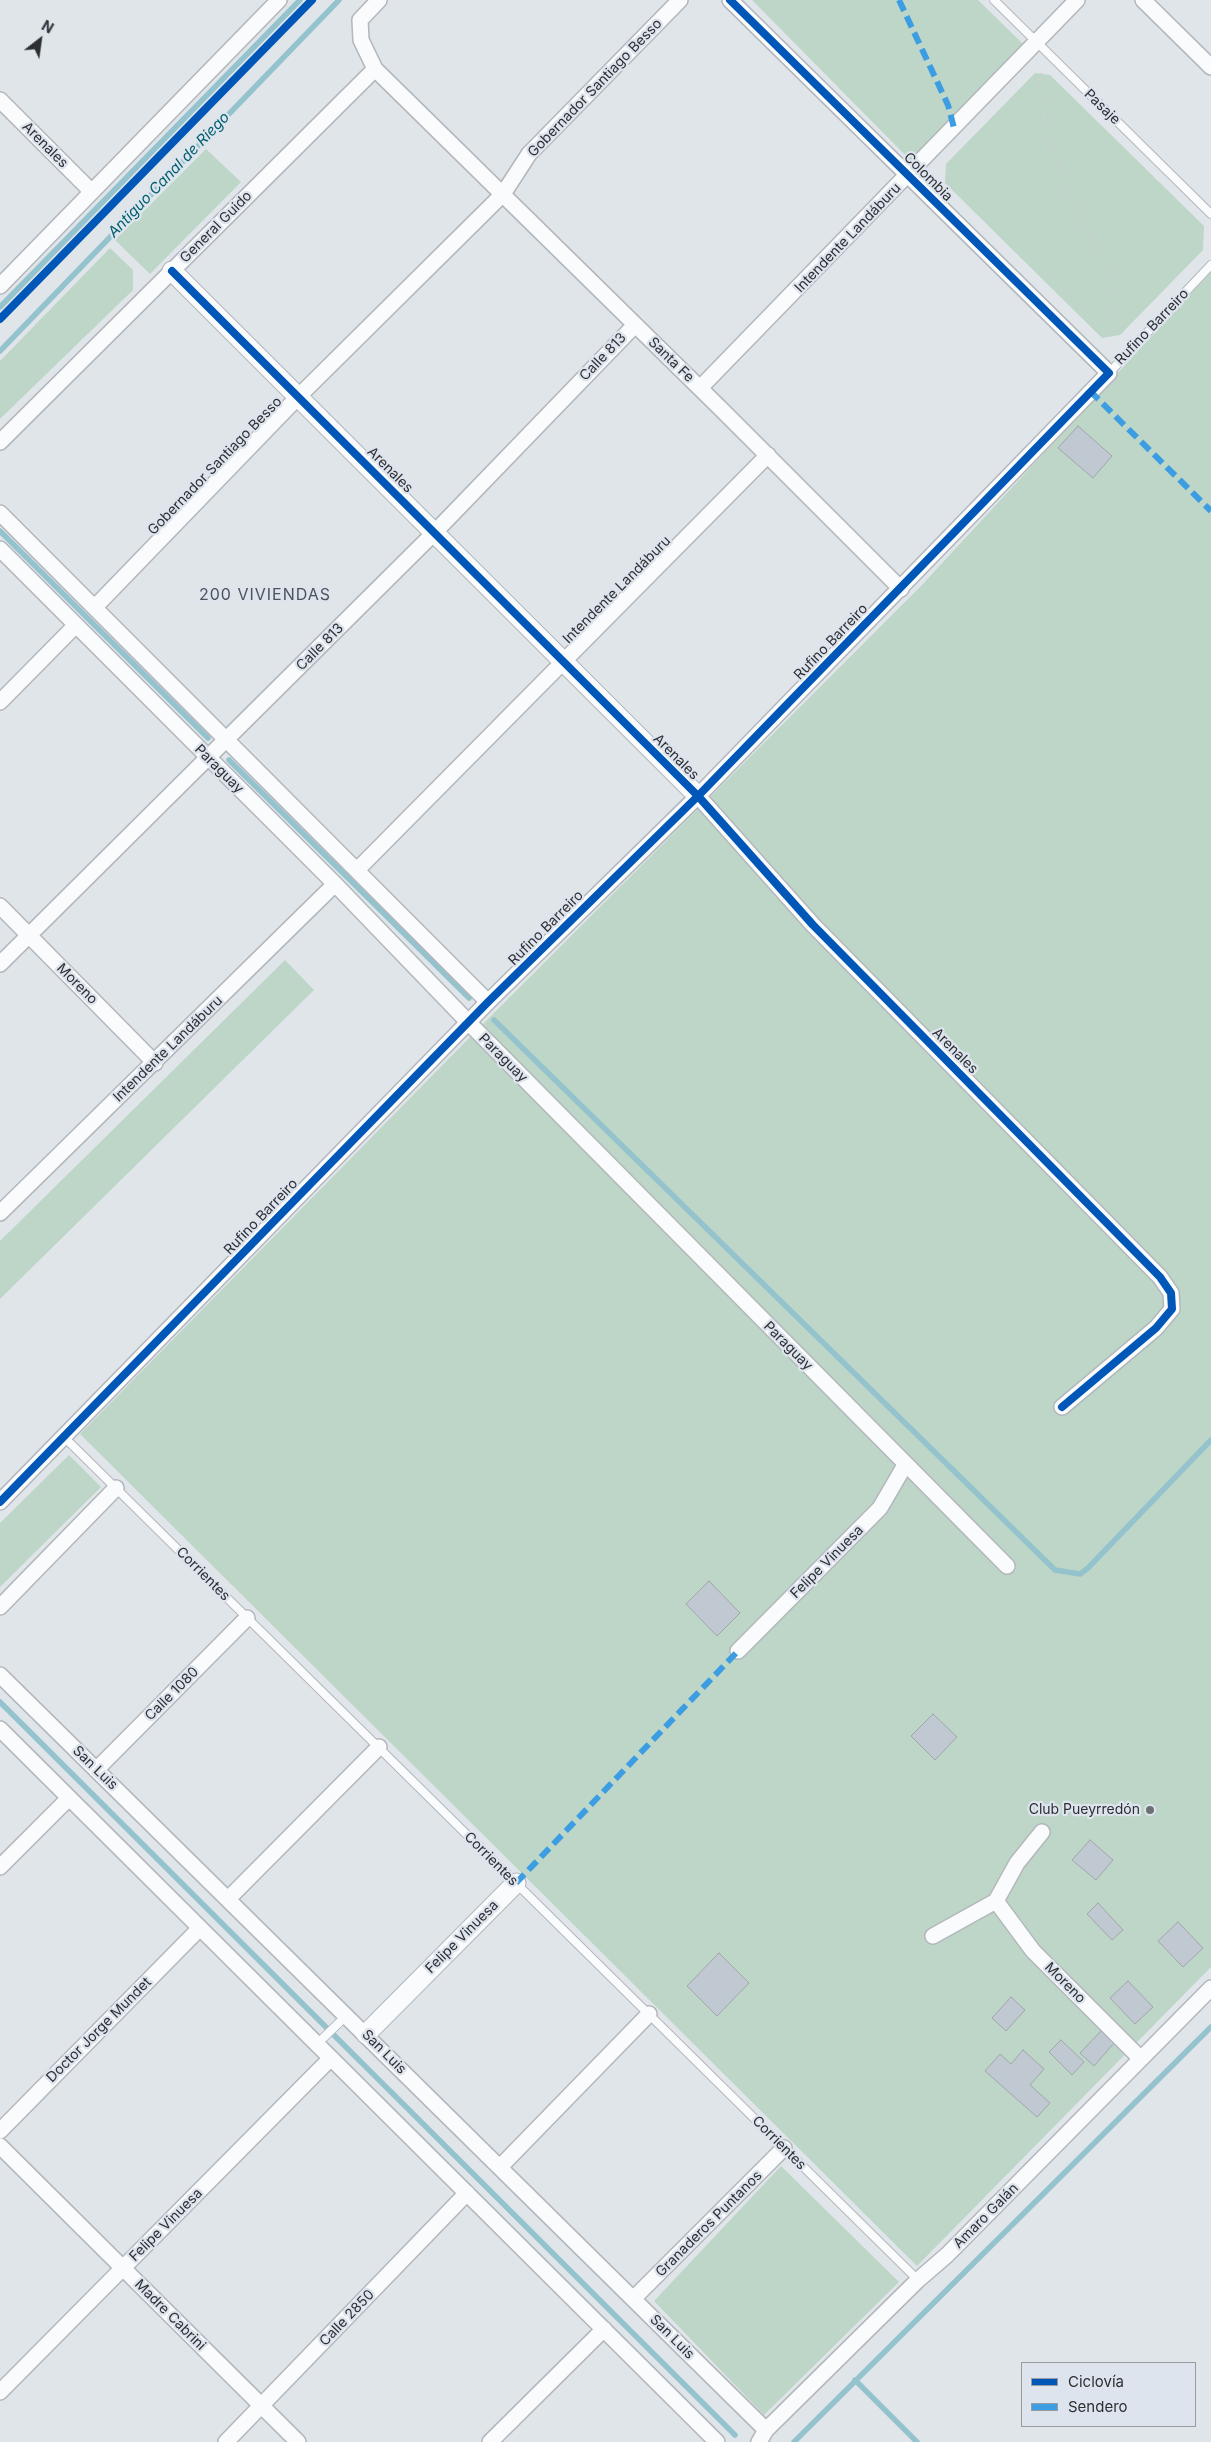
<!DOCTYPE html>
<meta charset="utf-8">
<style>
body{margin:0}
#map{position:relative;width:1211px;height:2442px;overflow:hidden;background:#e0e5ea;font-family:Inter,sans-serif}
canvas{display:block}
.legend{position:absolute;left:1021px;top:2362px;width:175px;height:65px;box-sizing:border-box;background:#dde4ed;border:1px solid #979ca3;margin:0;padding:6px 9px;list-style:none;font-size:15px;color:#2d2f33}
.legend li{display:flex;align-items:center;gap:10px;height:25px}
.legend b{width:25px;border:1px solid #979ca3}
.north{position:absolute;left:15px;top:15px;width:50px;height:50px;-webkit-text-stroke:4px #dde4ed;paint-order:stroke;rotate:30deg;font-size:14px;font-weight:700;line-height:20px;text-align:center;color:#2d2f33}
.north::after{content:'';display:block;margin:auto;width:18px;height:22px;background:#2d2f33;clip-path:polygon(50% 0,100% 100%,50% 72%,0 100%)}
</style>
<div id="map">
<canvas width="1211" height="2442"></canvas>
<ul class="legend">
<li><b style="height:6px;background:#0057b8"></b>Ciclovía</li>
<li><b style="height:6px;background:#3d9de2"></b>Sendero</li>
</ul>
<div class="north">N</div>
</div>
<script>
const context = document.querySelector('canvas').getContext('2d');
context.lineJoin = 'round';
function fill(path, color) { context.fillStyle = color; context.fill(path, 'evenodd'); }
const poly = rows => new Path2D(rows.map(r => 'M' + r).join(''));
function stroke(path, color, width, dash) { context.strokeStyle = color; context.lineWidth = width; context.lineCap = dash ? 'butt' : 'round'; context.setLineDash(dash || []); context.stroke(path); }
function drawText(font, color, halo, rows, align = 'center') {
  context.font = font + ' Inter,sans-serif'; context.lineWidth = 4.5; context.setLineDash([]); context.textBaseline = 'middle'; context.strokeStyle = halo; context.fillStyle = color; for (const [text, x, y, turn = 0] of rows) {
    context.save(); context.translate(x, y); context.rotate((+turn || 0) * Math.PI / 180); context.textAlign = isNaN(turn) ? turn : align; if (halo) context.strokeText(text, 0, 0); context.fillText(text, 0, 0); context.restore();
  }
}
fill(poly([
 [752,0,978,0,1023,44,911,161],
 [1035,73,1050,75,1204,226,1203,250,1120,335,1102,338,945,183,946,164],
 [206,149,241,182,150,274,115,240],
 [110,248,133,270,133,290,0,419,0,361],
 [1211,272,1211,1967,917,2266,80,1434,476,1031,921,586],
 [285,960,314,990,0,1299,0,1241],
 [69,1455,101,1487,0,1587,0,1523],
 [781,2166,899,2282,764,2415,654,2301]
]), '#bdd6c8');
stroke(poly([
 [0,307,300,0],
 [0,351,339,0],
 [0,531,208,738],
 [229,760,469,998],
 [494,1020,1055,1570,1080,1574,1088,1568,1211,1440],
 [0,1702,735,2435],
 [855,2380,917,2442],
 [794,2442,1211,2027]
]), '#94c3cd', 5.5);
const building = poly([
 [1078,426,1112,456,1093,478,1058,448,1078,426],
 [709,1581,740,1613,717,1636,686,1604,709,1581],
 [933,1714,957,1737,935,1760,911,1736,933,1714],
 [1090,1840,1113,1860,1096,1880,1072,1860,1090,1840],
 [1098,1903,1123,1930,1112,1940,1087,1914,1098,1903],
 [1178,1922,1203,1948,1183,1967,1158,1941,1178,1922],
 [719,1953,749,1983,717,2016,687,1986,719,1953],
 [1128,1981,1153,2007,1135,2024,1110,1998,1128,1981],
 [1011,1997,1025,2010,1006,2031,992,2018,1011,1997],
 [1101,2031,1114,2043,1094,2066,1080,2053,1101,2031],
 [1061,2040,1084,2062,1072,2075,1049,2052,1061,2040],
 [1023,2050,1044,2069,1030,2085,1050,2103,1037,2117,985,2071,1000,2054,1011,2064,1023,2050]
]);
fill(building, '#c0c8d2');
stroke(building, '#a2a6a9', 1);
const service = poly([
 [994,0,1211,214],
 [1109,373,1211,265],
 [64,1437,918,2280],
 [317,2044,347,2015]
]);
const minor = poly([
 [379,0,360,20,361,40,375,69,720,408,901,589],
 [1143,0,1211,67],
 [0,100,91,191],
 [0,286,279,0],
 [700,388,1077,0],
 [0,442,375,69],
 [0,513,488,1002],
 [0,549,335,884,469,1023,1007,1566],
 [95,607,298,397,503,194,529,154,680,0],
 [0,702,76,625],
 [698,796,813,925,1160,1277,1171,1293,1172,1309,1156,1328,1062,1407],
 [357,870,768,455],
 [0,906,155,1063],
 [0,964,434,533,635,325],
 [0,1213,335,884],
 [0,1502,488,1002,698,796,1109,373,730,0],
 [0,1607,116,1488],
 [738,1651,880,1508,905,1465],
 [0,1675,766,2430],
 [0,1729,717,2442],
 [96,1770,247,1618],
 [0,1867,69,1798],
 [228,1899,379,1747],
 [996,1901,1033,1951,1141,2059],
 [933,1936,996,1901,1017,1863,1042,1832],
 [0,2131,199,1929],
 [0,2146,298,2442],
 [500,2167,649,2014],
 [633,2299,784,2148],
 [0,2392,331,2058],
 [226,2442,467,2193],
 [490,2442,604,2329],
 [759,2442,766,2430,918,2280,947,2255,1211,1988]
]);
const tertiary = poly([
 [172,271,698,796],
 [366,2034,516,1883]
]);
stroke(service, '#b3b7bb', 10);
stroke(minor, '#b3b7bb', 18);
stroke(tertiary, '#b3b7bb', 21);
stroke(poly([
 [1041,73,1039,82,1041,104,1064,185,1103,260,1109,281,1114,336]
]), '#d0d1d3', 3, [1, 4]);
stroke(service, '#fafbfc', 8);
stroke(minor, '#fafbfc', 15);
stroke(tertiary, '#fafbfc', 19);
stroke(poly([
 [899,0,948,105,954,128],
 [1090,391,1211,511],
 [516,1883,738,1651]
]), '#3d9de2', 6, [12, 6]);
stroke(poly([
 [172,271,698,796,813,925,1160,1277,1171,1293,1172,1309,1156,1328,1062,1407],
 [0,319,312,0],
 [0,1502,488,1002,698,796,1109,373,730,0]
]), '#0057b8', 8);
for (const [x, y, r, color] of [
 [1150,1810,5,"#6c6f73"]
]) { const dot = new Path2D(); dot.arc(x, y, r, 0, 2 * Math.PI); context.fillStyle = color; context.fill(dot); stroke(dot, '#dde4ed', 2); }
drawText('14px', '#2d2f33', '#dde4ed', [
 ["Gobernador Santiago Besso",595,88,-46],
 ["Pasaje",1102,107,44],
 ["Arenales",45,145,45],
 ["Colombia",928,177,45],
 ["General Guido",216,227,-45],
 ["Intendente Landáburu",848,238,-46],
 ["Rufino Barreiro",1152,327,-46],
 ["Calle 813",603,357,-46],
 ["Santa Fe",671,360,44],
 ["Gobernador Santiago Besso",215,466,-46],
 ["Arenales",390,470,45],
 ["Intendente Landáburu",617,590,-45],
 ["Rufino Barreiro",831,642,-46],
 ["Calle 813",320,647,-45],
 ["Arenales",676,757,45],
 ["Paraguay",219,769,45],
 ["Rufino Barreiro",546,928,-45],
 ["Moreno",77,984,45],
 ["Intendente Landáburu",168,1049,-44],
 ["Arenales",955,1051,45],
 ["Paraguay",503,1058,45],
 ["Rufino Barreiro",261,1217,-46],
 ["Paraguay",788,1346,45],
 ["Felipe Vinuesa",827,1562,-45],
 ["Corrientes",203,1574,45],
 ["Calle 1080",172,1694,-45],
 ["San Luis",95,1768,44],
 ["Corrientes",491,1859,45],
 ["Felipe Vinuesa",462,1937,-45],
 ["Moreno",1065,1983,45],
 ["Doctor Jorge Mundet",99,2030,-45],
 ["San Luis",384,2052,45],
 ["Corrientes",779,2143,45],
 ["Amaro Galán",986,2216,-45],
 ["Granaderos Puntanos",709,2224,-45],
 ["Felipe Vinuesa",166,2225,-45],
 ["Madre Cabrini",170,2315,45],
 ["Calle 2850",347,2318,-46],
 ["San Luis",672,2337,45]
]);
drawText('14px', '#2d2f33', '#dde4ed', [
 ["Club Pueyrredón",1140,1810]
], 'right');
drawText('italic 15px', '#005f6c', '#dde4ed', [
 ["Antiguo Canal de Riego",169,175,-46]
]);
context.letterSpacing = '1px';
drawText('16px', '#4d535b', '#dde4ed', [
 ["200 VIVIENDAS",265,595]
]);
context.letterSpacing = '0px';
</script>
